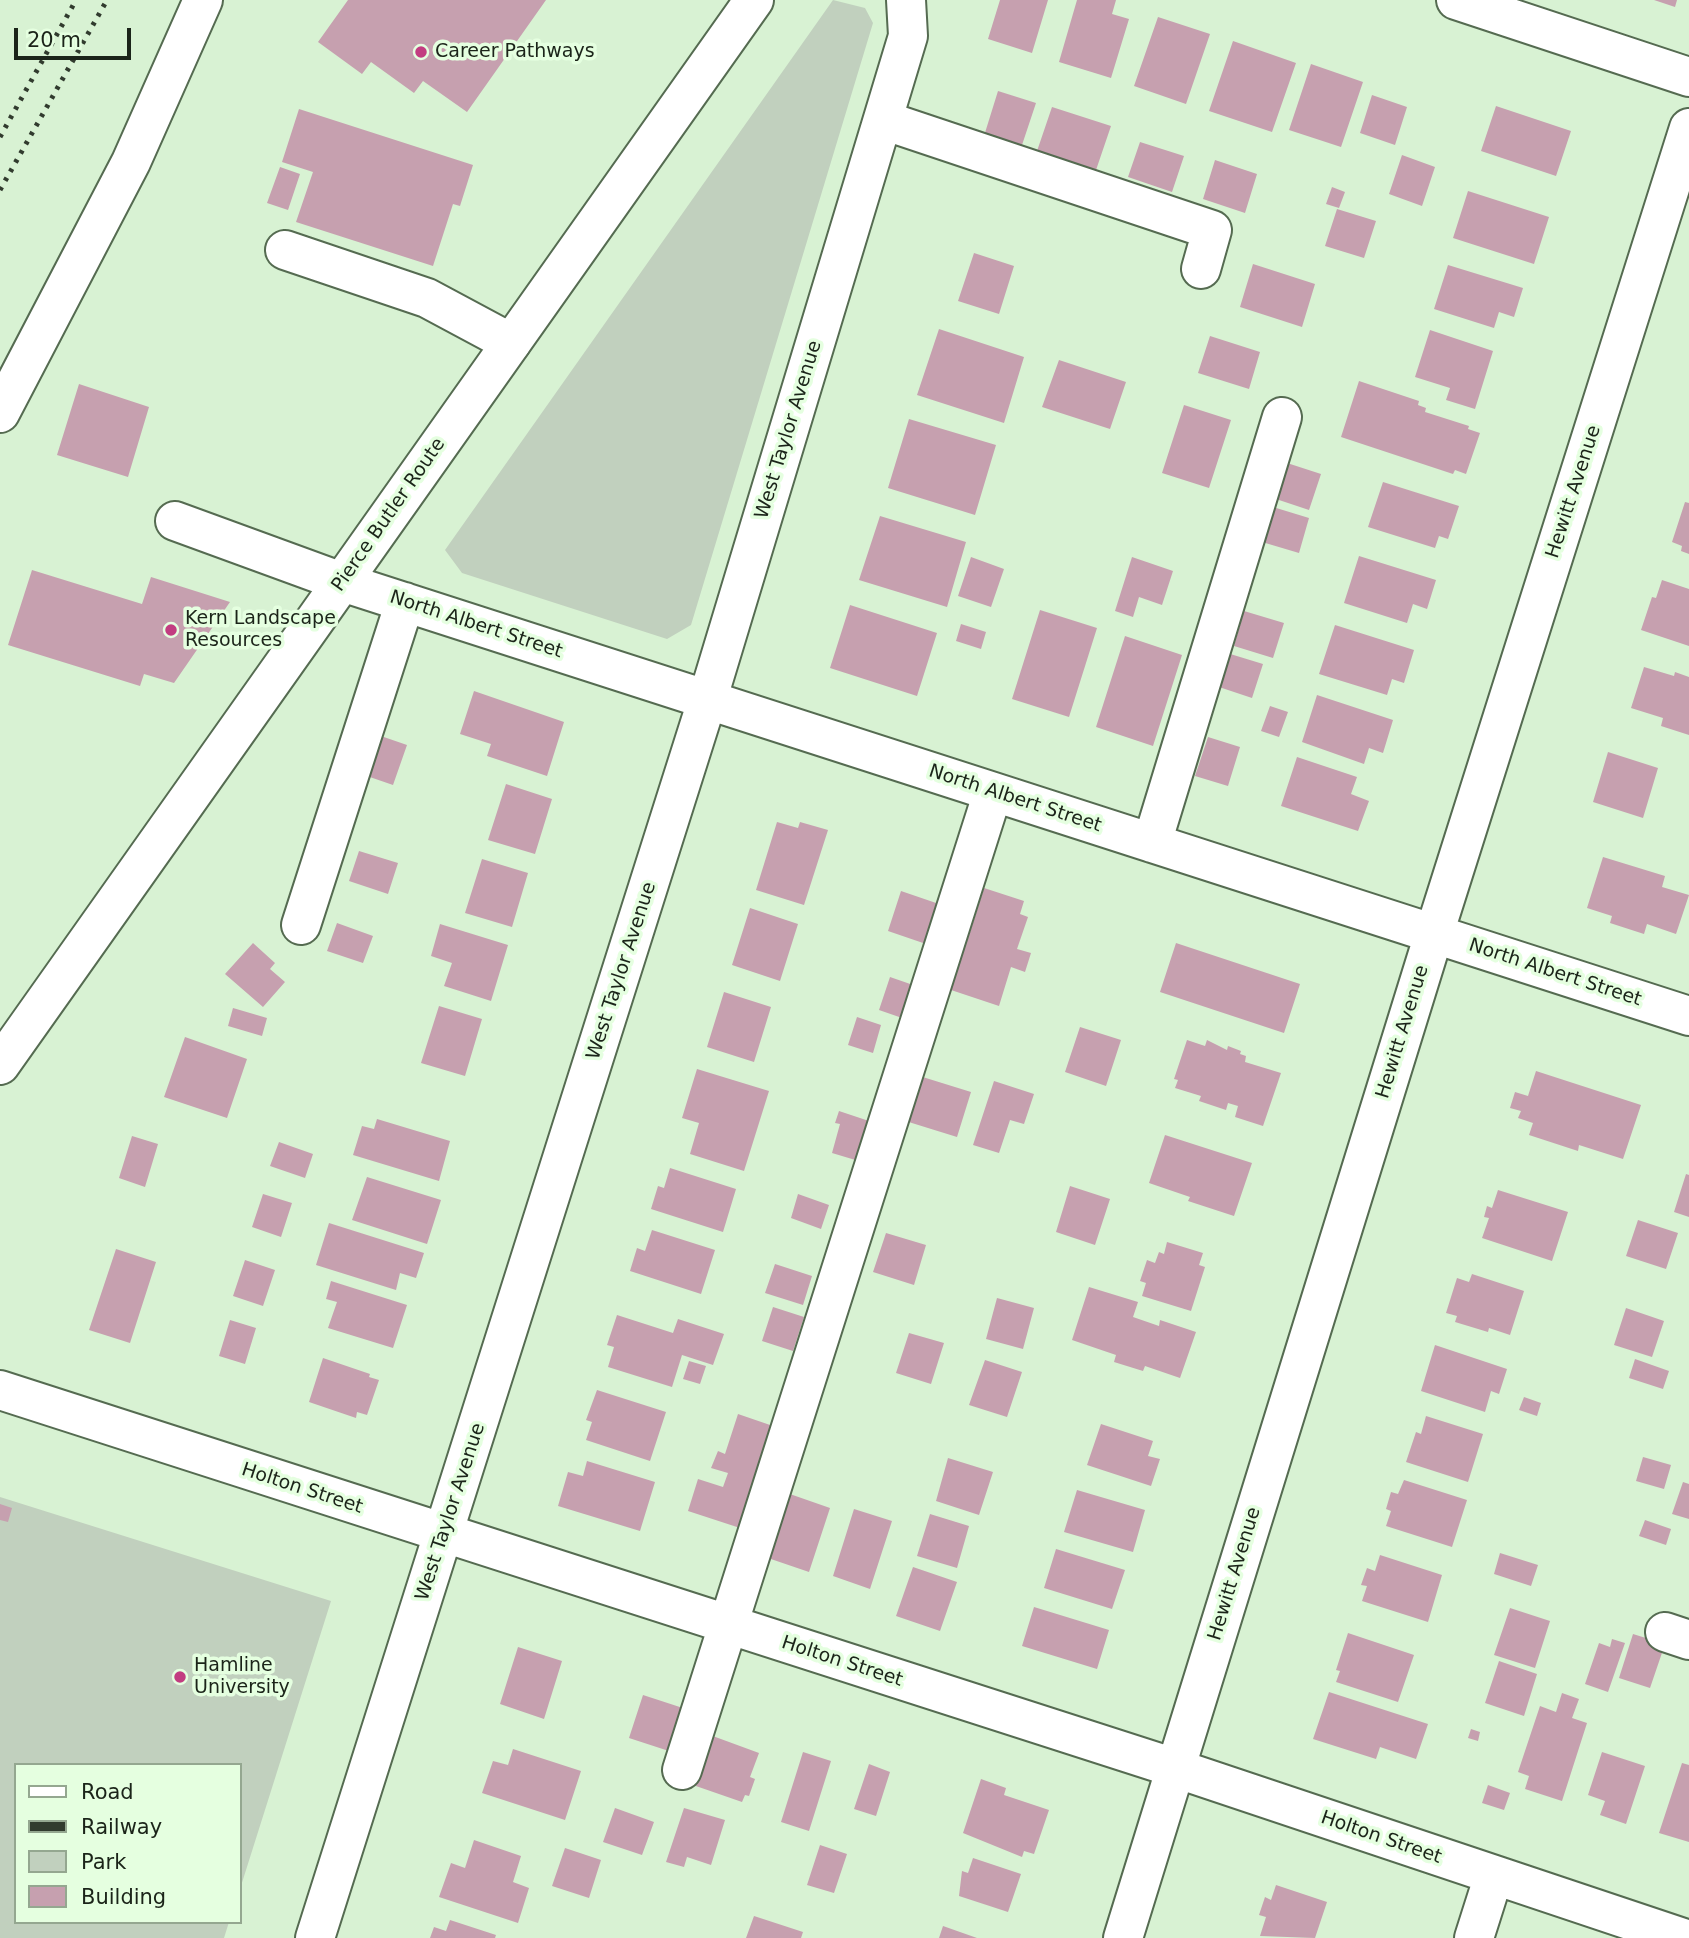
<!DOCTYPE html>
<style>
body{margin:0}
#map{position:relative;width:1689px;height:1938px;overflow:hidden;background:#d8f2d3;font-family:"DejaVu Sans",sans-serif}
canvas{display:block}
.legend{position:absolute;left:14px;top:1763px;width:228px;height:161px;box-sizing:border-box;background:#e5ffe0;border:2px solid #94a790;margin:0;padding:9px 12px;list-style:none;font-size:21px;color:#1b2419}
.legend li{display:flex;align-items:center;gap:14px;height:35px}
.legend b{width:35px;border:2px solid #94a790}
.scale{position:absolute;left:14px;top:28px;width:117px;height:32px;box-sizing:border-box;border:4px solid #1b2419;border-top:0;padding-left:9px;font-size:21px;line-height:24px;white-space:nowrap;color:#1b2419;-webkit-text-stroke:5px #e5ffe0;paint-order:stroke}
</style>
<div id="map">
<canvas width="1689" height="1938"></canvas>
<ul class="legend">
<li><b style="height:9px;background:#fff"></b>Road</li>
<li><b style="height:9px;background:#313b2e"></b>Railway</li>
<li><b style="height:19px;background:#c1d0be"></b>Park</li>
<li><b style="height:19px;background:#c6a0af"></b>Building</li>
</ul>
<div class="scale">20 m</div>
</div>
<script>
const context = document.querySelector('canvas').getContext('2d');
context.lineJoin = 'round';
function fill(path, color) { context.fillStyle = color; context.fill(path, 'evenodd'); }
const poly = rows => new Path2D(rows.map(r => 'M' + r).join(''));
function stroke(path, color, width, dash) { context.strokeStyle = color; context.lineWidth = width; context.lineCap = dash ? 'butt' : 'round'; context.setLineDash(dash || []); context.stroke(path); }
function drawText(font, color, halo, rows, align = 'center') {
  context.font = font + ' "DejaVu Sans",sans-serif'; context.lineWidth = 7; context.setLineDash([]); context.textBaseline = 'middle'; context.strokeStyle = halo; context.fillStyle = color; for (const [text, x, y, turn = 0] of rows) {
    context.save(); context.translate(x, y); context.rotate((+turn || 0) * Math.PI / 180); context.textAlign = isNaN(turn) ? turn : align; if (halo) context.strokeText(text, 0, 0); context.fillText(text, 0, 0); context.restore();
  }
}
fill(poly([
 [833,0,865,8,873,23,691,625,667,639,462,573,445,550],
 [0,1497,331,1601,240,1889,240,1765,16,1765,16,1922,229,1922,224,1938,0,1938]
]), '#c1d0be');
fill(poly([
 [348,0,546,0,467,112,423,81,414,93,371,62,362,74,318,42],
 [1000,0,1048,0,1032,53,988,39],
 [1077,0,1116,0,1112,14,1129,19,1111,78,1059,62],
 [1654,0,1677,0,1675,7],
 [1158,17,1210,34,1186,104,1134,86],
 [1233,41,1296,63,1272,132,1209,111],
 [1311,64,1363,82,1341,147,1289,130],
 [998,91,1036,103,1021,148,984,136],
 [1372,95,1407,107,1395,145,1360,133],
 [1496,106,1571,131,1556,176,1481,151],
 [1052,107,1111,126,1095,173,1036,154],
 [299,109,473,165,460,206,453,204,433,266,296,222,313,172,282,162],
 [1140,142,1184,156,1172,192,1128,177],
 [1402,155,1435,167,1422,206,1389,194],
 [1215,160,1257,174,1245,213,1203,199],
 [280,167,300,174,288,210,267,203],
 [1332,187,1345,192,1339,208,1326,204],
 [1468,191,1549,217,1534,264,1453,238],
 [1337,209,1376,221,1364,258,1325,246],
 [974,253,1014,266,999,314,958,301],
 [1253,264,1315,284,1302,327,1240,307],
 [1448,265,1523,288,1514,317,1499,312,1494,328,1434,309],
 [939,329,1024,357,1004,423,917,395],
 [1430,330,1493,351,1475,409,1446,400,1450,388,1415,377],
 [1210,336,1260,352,1249,389,1198,373],
 [1059,360,1126,382,1110,429,1042,407],
 [1359,381,1419,401,1418,405,1426,408,1425,412,1469,426,1468,429,1480,433,1466,474,1455,470,1453,474,1341,437],
 [79,384,149,407,128,477,57,455],
 [1184,405,1231,420,1209,488,1162,473],
 [909,419,996,445,975,515,888,488],
 [1284,462,1321,474,1309,510,1273,498],
 [1383,482,1459,506,1448,539,1439,536,1435,548,1368,527],
 [1685,502,1689,503,1689,554,1681,551,1682,546,1672,542],
 [1273,507,1309,518,1299,553,1262,542],
 [880,516,966,542,947,607,859,580],
 [1359,556,1436,580,1427,609,1413,604,1407,623,1344,603],
 [971,557,1004,569,991,607,958,596],
 [1132,557,1173,571,1162,605,1139,597,1133,617,1115,611],
 [32,570,142,604,151,577,230,602,174,683,144,674,140,686,8,645],
 [1662,580,1689,589,1689,646,1641,630,1652,597,1656,598],
 [850,605,937,633,917,696,830,668],
 [1040,610,1097,628,1069,717,1012,699],
 [1244,611,1284,623,1273,658,1234,646],
 [961,624,986,632,981,649,956,641],
 [1335,625,1414,650,1404,683,1392,679,1387,695,1319,674],
 [1125,636,1182,655,1153,746,1096,727],
 [1227,653,1263,664,1252,698,1216,686],
 [1644,667,1674,676,1675,672,1689,677,1689,735,1661,726,1663,718,1631,708],
 [474,691,564,722,547,776,487,756,491,744,460,734],
 [1317,695,1393,720,1383,753,1369,748,1364,764,1302,742],
 [1270,706,1288,712,1279,737,1261,731],
 [378,735,407,745,393,785,364,775],
 [1208,737,1240,747,1228,786,1195,776],
 [1608,752,1658,768,1643,818,1593,802],
 [1297,757,1357,777,1351,794,1369,801,1358,831,1281,806],
 [506,784,552,799,535,854,488,840],
 [777,822,798,828,800,822,828,830,804,905,756,890],
 [359,851,398,863,388,894,349,881],
 [1603,857,1665,876,1662,887,1689,895,1676,934,1647,924,1644,934,1610,923,1612,916,1587,908],
 [482,859,528,873,512,927,465,913],
 [984,888,1024,901,1020,914,1028,917,1017,949,1031,953,1025,972,1011,967,999,1006,951,990,963,952,958,951,965,930,970,932],
 [901,891,939,904,926,944,888,931],
 [750,908,798,924,780,981,732,965],
 [337,923,373,936,363,963,327,951],
 [440,924,508,945,491,1001,444,986,452,963,431,956],
 [253,943,275,963,270,969,285,982,263,1007,225,974],
 [1176,943,1300,984,1284,1033,1160,992],
 [890,977,916,986,905,1019,879,1010],
 [724,992,771,1007,754,1062,707,1047],
 [439,1006,482,1019,465,1076,421,1063],
 [233,1008,267,1018,262,1036,228,1026],
 [857,1017,881,1025,873,1053,848,1045],
 [1080,1027,1121,1040,1106,1086,1065,1072],
 [185,1037,247,1059,227,1118,164,1097],
 [1187,1040,1205,1046,1207,1040,1227,1050,1228,1046,1241,1051,1240,1054,1246,1056,1245,1062,1281,1073,1263,1126,1235,1117,1238,1106,1228,1103,1226,1110,1199,1101,1201,1096,1175,1088,1178,1080,1174,1079],
 [697,1069,769,1091,744,1171,690,1154,699,1123,682,1118],
 [1536,1071,1641,1105,1623,1159,1579,1145,1578,1151,1529,1135,1533,1123,1518,1118,1521,1111,1510,1108,1515,1092,1528,1096],
 [913,1074,971,1092,957,1137,899,1119],
 [994,1081,1034,1094,1024,1124,1010,1120,999,1153,973,1145],
 [839,1111,875,1123,862,1162,832,1153,840,1124,835,1123],
 [377,1119,450,1141,439,1181,353,1155,362,1126,374,1129],
 [1165,1135,1252,1163,1234,1216,1188,1201,1190,1197,1149,1183],
 [132,1136,158,1144,145,1187,119,1178],
 [279,1142,313,1154,305,1178,270,1166],
 [670,1168,736,1189,723,1232,651,1209,658,1186,664,1188],
 [1686,1174,1689,1175,1689,1217,1674,1212],
 [367,1177,441,1200,427,1244,352,1220],
 [1070,1186,1110,1199,1095,1245,1056,1232],
 [1498,1190,1568,1212,1552,1261,1482,1238,1489,1218,1484,1217,1487,1206,1492,1208],
 [263,1194,292,1203,281,1237,252,1227],
 [798,1194,829,1205,821,1229,791,1218],
 [1638,1220,1678,1233,1666,1269,1626,1256],
 [329,1223,424,1253,416,1278,400,1273,396,1290,316,1265],
 [652,1230,715,1250,701,1294,630,1271,637,1248,645,1251],
 [886,1233,926,1245,914,1285,873,1272],
 [1167,1242,1203,1253,1199,1265,1205,1267,1191,1311,1142,1296,1146,1283,1140,1281,1147,1260,1155,1263,1159,1252,1164,1254],
 [116,1249,156,1262,130,1343,89,1330],
 [245,1260,275,1270,263,1306,233,1296],
 [775,1264,812,1276,803,1305,765,1293],
 [1472,1274,1524,1291,1510,1335,1489,1328,1488,1332,1455,1322,1457,1316,1446,1313,1457,1278,1469,1282],
 [331,1281,407,1305,393,1348,328,1328,337,1302,326,1299],
 [1089,1287,1138,1302,1133,1317,1159,1326,1160,1320,1196,1332,1180,1378,1145,1366,1143,1371,1114,1362,1116,1355,1072,1340],
 [997,1298,1034,1308,1023,1349,986,1339],
 [773,1307,804,1317,793,1351,762,1341],
 [1626,1308,1664,1321,1652,1357,1614,1345],
 [617,1315,673,1333,678,1319,724,1334,713,1365,682,1355,672,1387,608,1367,614,1347,607,1345],
 [230,1320,256,1328,245,1364,219,1356],
 [909,1333,944,1343,931,1384,896,1373],
 [1435,1345,1507,1369,1499,1394,1491,1391,1485,1412,1421,1391],
 [323,1358,370,1374,369,1377,379,1380,367,1415,357,1412,356,1418,309,1402],
 [1635,1359,1669,1371,1663,1389,1629,1378],
 [985,1360,1022,1372,1007,1417,969,1405],
 [689,1361,706,1366,700,1384,683,1379],
 [597,1390,666,1412,650,1461,586,1440,592,1422,586,1420],
 [1524,1397,1541,1403,1537,1416,1519,1410],
 [738,1414,773,1426,740,1528,688,1511,698,1479,723,1487,728,1473,711,1468,718,1451,725,1454],
 [1426,1416,1483,1434,1468,1482,1406,1462,1416,1432,1421,1434],
 [1101,1424,1153,1441,1148,1456,1160,1459,1151,1486,1087,1465],
 [1643,1457,1671,1465,1664,1489,1636,1481],
 [948,1458,993,1472,979,1515,936,1501],
 [587,1461,655,1482,640,1531,558,1506,568,1472,583,1476],
 [1404,1480,1467,1500,1452,1547,1386,1526,1391,1511,1386,1509,1391,1492,1398,1494],
 [1683,1482,1689,1484,1689,1519,1672,1514],
 [1077,1490,1145,1510,1133,1552,1064,1532],
 [787,1493,830,1508,809,1572,765,1557],
 [0,1504,12,1508,8,1522,0,1520],
 [854,1509,892,1521,870,1589,833,1576],
 [930,1514,969,1526,957,1568,917,1556],
 [1645,1520,1671,1529,1666,1545,1639,1536],
 [1056,1549,1125,1570,1112,1609,1044,1588],
 [1500,1553,1538,1565,1531,1586,1494,1574],
 [1380,1555,1442,1575,1428,1622,1362,1601,1367,1586,1361,1585,1367,1568,1375,1571],
 [913,1567,957,1582,940,1631,896,1616],
 [1034,1607,1109,1630,1097,1669,1022,1646],
 [1510,1608,1550,1621,1535,1668,1494,1655],
 [1348,1633,1414,1655,1398,1702,1336,1682,1340,1671,1336,1670],
 [1633,1634,1665,1644,1650,1688,1619,1678],
 [1612,1639,1625,1643,1608,1692,1585,1684,1599,1643,1610,1647],
 [518,1647,562,1661,544,1719,500,1704],
 [1499,1661,1537,1674,1524,1716,1485,1703],
 [1329,1692,1428,1724,1416,1759,1380,1747,1376,1759,1313,1739],
 [1562,1693,1579,1699,1572,1718,1587,1723,1562,1801,1525,1789,1529,1776,1518,1772,1540,1706,1556,1712],
 [643,1695,689,1710,675,1753,629,1738],
 [1471,1729,1480,1732,1478,1741,1468,1738],
 [710,1735,759,1753,750,1777,755,1779,749,1796,745,1795,742,1802,693,1785],
 [513,1749,581,1771,565,1820,482,1793,493,1761,508,1765],
 [803,1752,831,1761,809,1831,781,1822],
 [1602,1752,1645,1766,1626,1824,1600,1815,1605,1801,1588,1795],
 [1682,1763,1689,1765,1689,1842,1659,1833],
 [869,1764,890,1772,876,1816,854,1809],
 [981,1779,1006,1788,1004,1795,1049,1810,1034,1854,1024,1851,1022,1857,963,1833],
 [1488,1785,1510,1793,1504,1810,1482,1803],
 [615,1808,654,1822,642,1855,603,1842],
 [684,1808,725,1820,711,1865,687,1857,684,1867,666,1862],
 [474,1840,521,1856,513,1882,529,1888,518,1923,439,1897,451,1863,465,1868],
 [820,1845,847,1854,834,1893,807,1885],
 [565,1848,601,1860,589,1898,552,1886],
 [973,1858,1021,1874,1008,1912,959,1896,962,1871,968,1873],
 [1276,1885,1327,1902,1315,1938,1260,1936,1266,1917,1259,1915,1265,1897,1271,1900],
 [754,1916,803,1932,801,1938,746,1938],
 [450,1920,496,1935,495,1938,430,1938,434,1927,446,1931],
 [943,1926,977,1938,939,1938]
]), '#c6a0af');
const minor = poly([
 [1456,0,1689,77],
 [883,120,1212,230,1201,269],
 [285,250,427,298,511,343],
 [0,413,131,162,203,0],
 [175,521,342,582,1689,1016],
 [1152,843,1282,417],
 [301,925,405,602],
 [0,1390,1175,1768,1683,1938],
 [1665,1632,1689,1640],
 [682,1770,993,792],
 [315,1938,707,701,908,36,906,0],
 [1123,1938,1434,934,1689,128],
 [1474,1938,1494,1875]
]);
const major = poly([
 [0,1065,754,0]
]);
stroke(minor, '#556b51', 42);
stroke(major, '#556b51', 42);
stroke(minor, '#fff', 38);
stroke(major, '#fff', 38);
stroke(poly([
 [0,137,76,0],
 [0,190,107,0]
]), '#313b2e', 5, [3.5, 7]);
for (const [x, y, r, color] of [
 [421,52,7,"#c23d81"],
 [171,630,7,"#c23d81"],
 [180,1677,7,"#c23d81"]
]) { const dot = new Path2D(); dot.arc(x, y, r, 0, 2 * Math.PI); context.fillStyle = color; context.fill(dot); stroke(dot, '#e5ffe0', 2.5); }
drawText('19px', '#1b2419', '#e5ffe0', [
 ["Career Pathways",435,52],
 ["Kern Landscape",185,619],
 ["Resources",185,641],
 ["Hamline",194,1666],
 ["University",194,1688]
], 'left');
drawText('19px', '#1b2419', '#e5ffe0', [
 ["West Taylor Avenue",789,430,-73],
 ["Hewitt Avenue",1574,492,-72],
 ["Pierce Butler Route",389,515,-55],
 ["North Albert Street",476,625,18],
 ["North Albert Street",1015,799,18],
 ["West Taylor Avenue",622,971,-72],
 ["North Albert Street",1555,973,18],
 ["Hewitt Avenue",1403,1032,-73],
 ["Holton Street",302,1489,18],
 ["West Taylor Avenue",451,1512,-72],
 ["Hewitt Avenue",1235,1574,-73],
 ["Holton Street",842,1662,18],
 ["Holton Street",1381,1838,19]
]);
</script>
